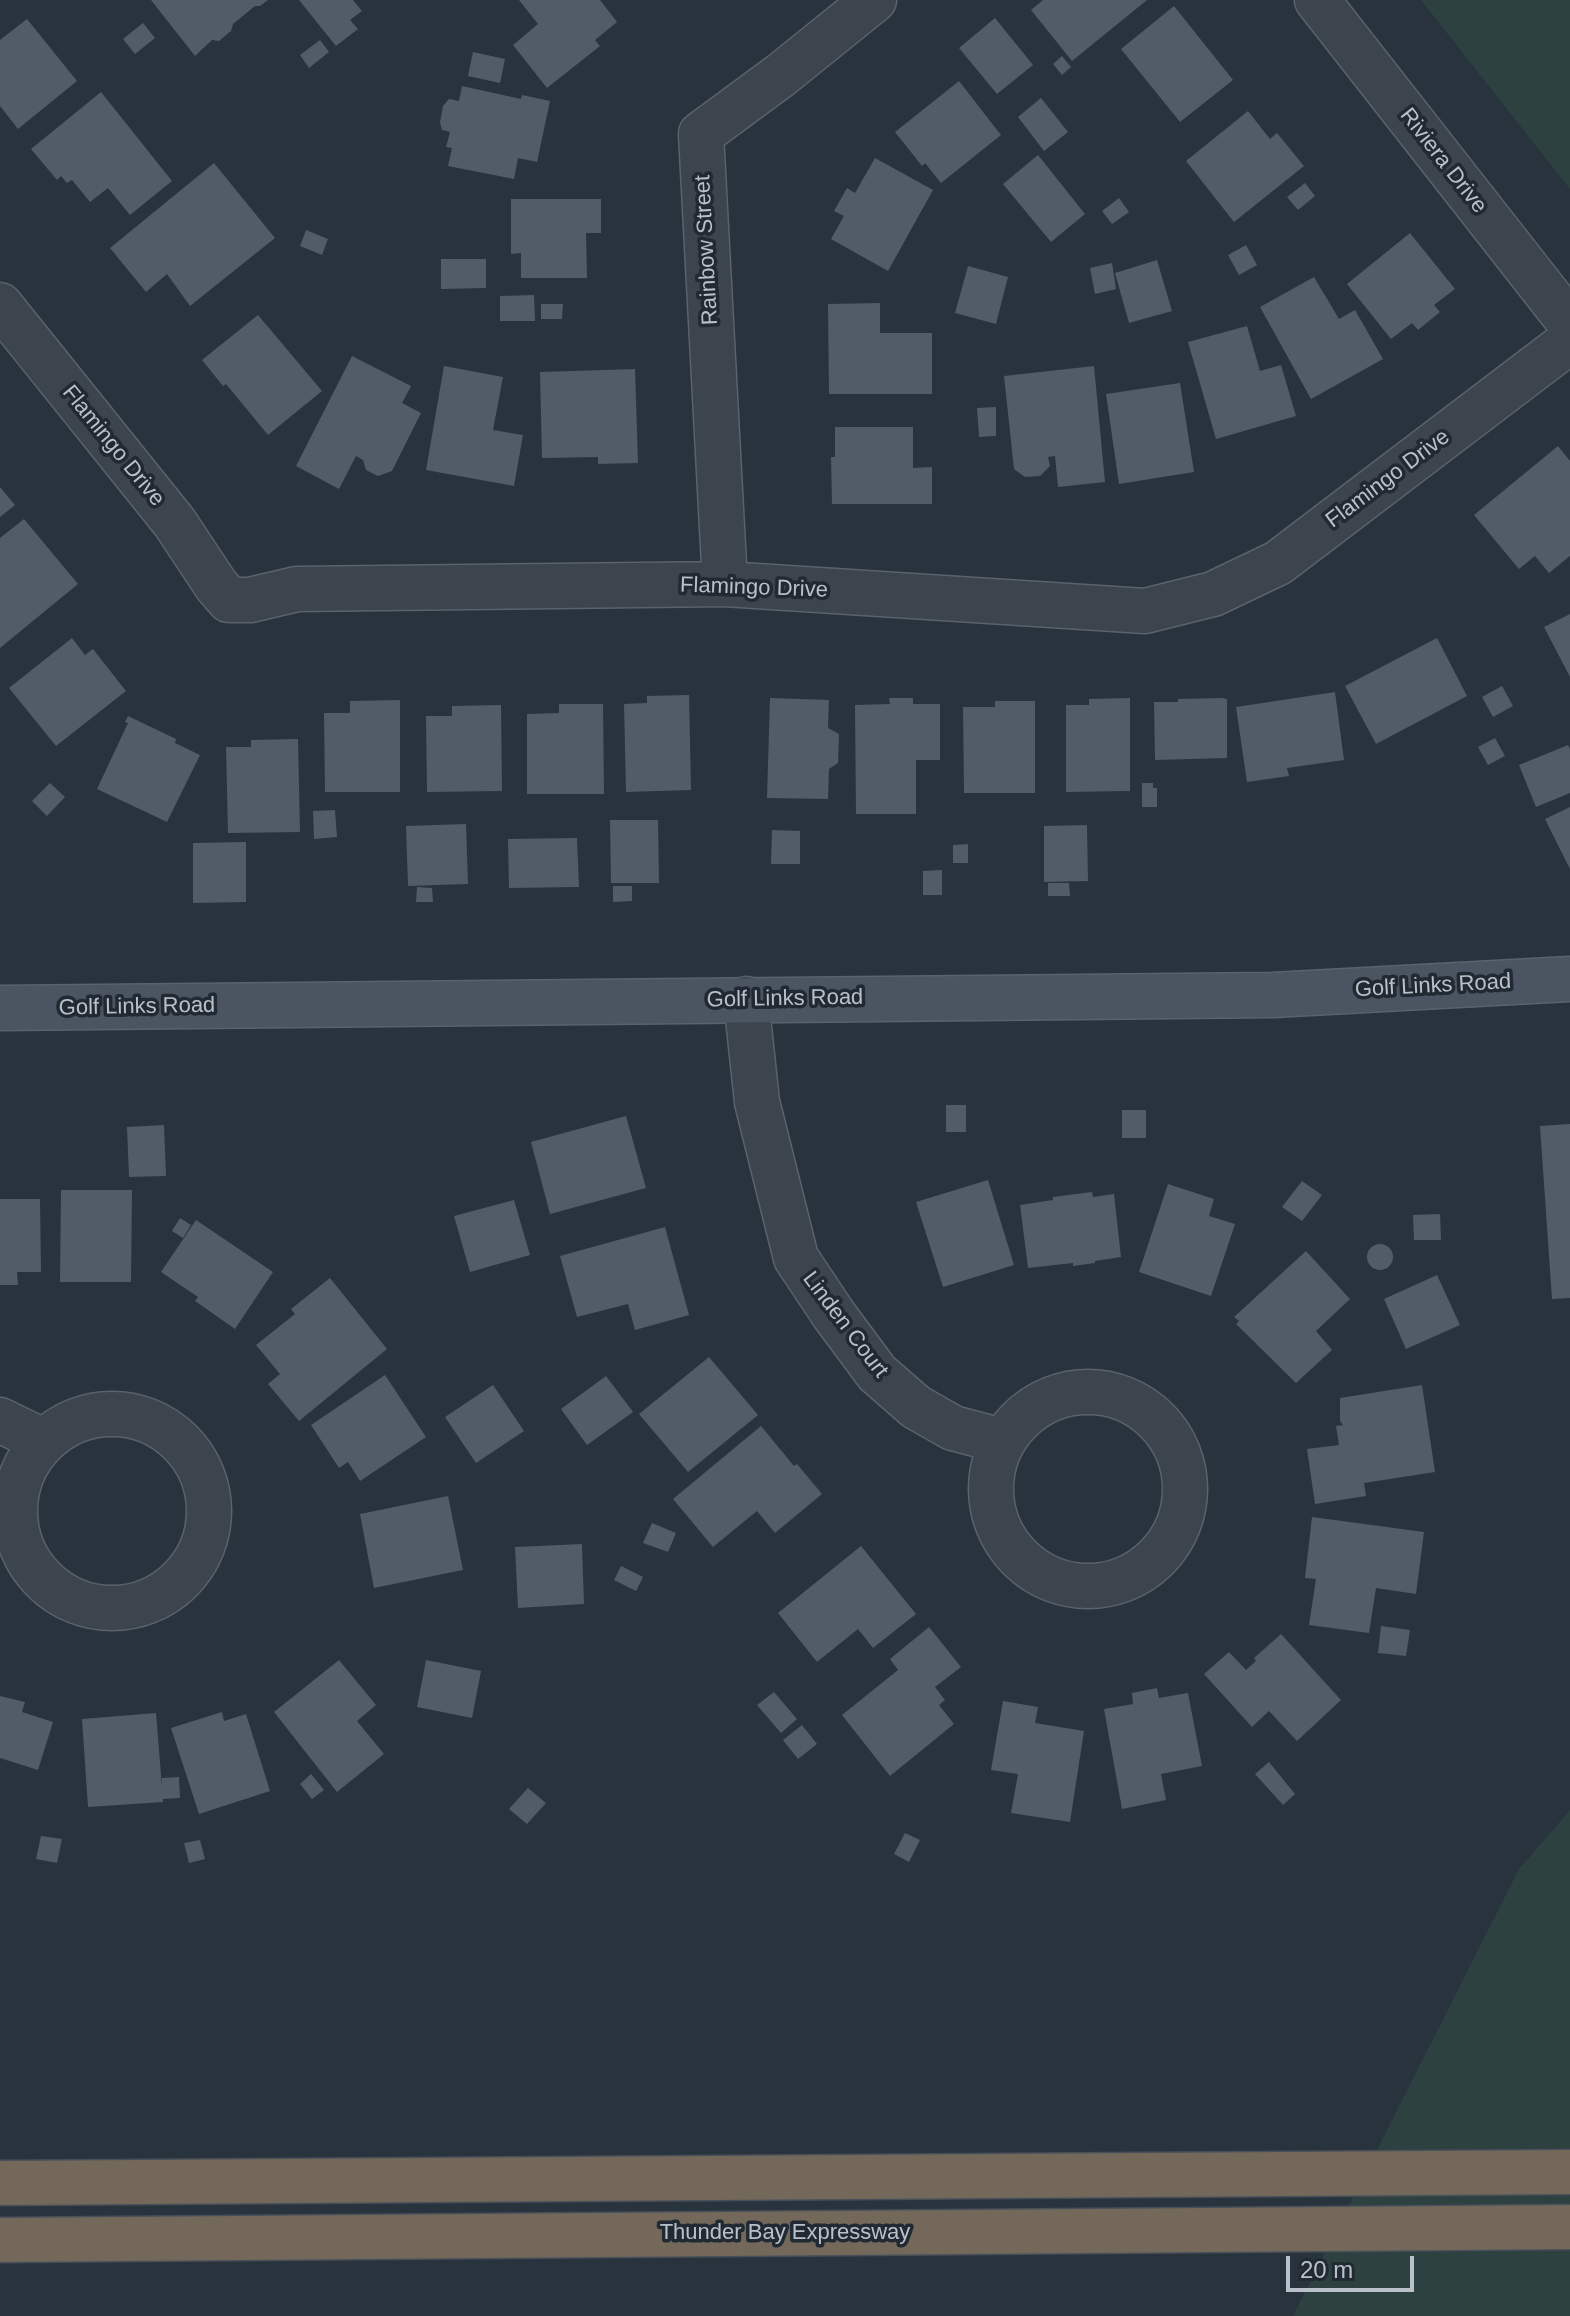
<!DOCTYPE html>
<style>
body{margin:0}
#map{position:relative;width:1570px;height:2316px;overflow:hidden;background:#28333e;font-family:Helvetica,sans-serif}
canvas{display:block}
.scale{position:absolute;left:1286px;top:2256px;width:128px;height:36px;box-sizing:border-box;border:4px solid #b9c0c9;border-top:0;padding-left:10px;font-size:24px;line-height:28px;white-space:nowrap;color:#b9c0c9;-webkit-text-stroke:6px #212933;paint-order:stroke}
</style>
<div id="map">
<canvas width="1570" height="2316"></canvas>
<div class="scale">20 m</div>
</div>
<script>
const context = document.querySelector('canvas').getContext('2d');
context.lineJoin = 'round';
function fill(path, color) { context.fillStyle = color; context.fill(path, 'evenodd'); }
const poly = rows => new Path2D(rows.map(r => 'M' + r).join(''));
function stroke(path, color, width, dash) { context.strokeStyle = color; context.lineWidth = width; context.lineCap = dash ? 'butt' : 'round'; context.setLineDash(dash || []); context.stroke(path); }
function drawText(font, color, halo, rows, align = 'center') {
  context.font = font + ' Helvetica,sans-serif'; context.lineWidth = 7; context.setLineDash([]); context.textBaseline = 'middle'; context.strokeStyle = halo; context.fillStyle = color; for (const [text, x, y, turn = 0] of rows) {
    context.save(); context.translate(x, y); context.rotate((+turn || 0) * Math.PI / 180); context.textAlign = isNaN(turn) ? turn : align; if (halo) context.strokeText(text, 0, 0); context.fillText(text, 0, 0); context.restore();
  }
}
fill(poly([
 [1421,0,1570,0,1570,189],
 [1570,1810,1570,2316,1293,2316,1519,1869]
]), '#2d4141');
fill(poly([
 [151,0,268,0,260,6,255,6,233,24,231,31,219,41,212,40,195,56],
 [299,0,353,0,362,11,350,20,358,29,336,46],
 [519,0,600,0,617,22,595,40,600,46,547,88,513,45,538,24],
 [1043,0,1147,0,1072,61,1031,10],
 [1174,6,1233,80,1180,122,1121,49],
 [995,18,1033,65,997,94,959,48],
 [27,19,77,81,18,129,0,106,0,40],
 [143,23,155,38,135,54,123,39],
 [320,40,329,52,309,68,300,55],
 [473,52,505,59,500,83,468,76],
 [1062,56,1071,67,1062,75,1053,64],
 [959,81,1001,135,941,183,925,163,922,166,895,132],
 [462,86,521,99,522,95,550,101,537,162,518,158,514,179,448,166,452,148,446,147,450,132,442,130,440,122,443,106,449,99,459,101],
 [101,92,172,181,130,215,108,188,90,202,72,180,67,183,61,176,57,180,31,149],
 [1041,98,1068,132,1044,151,1018,117],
 [1248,111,1270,139,1277,133,1304,166,1234,222,1186,161],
 [1038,155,1085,214,1051,242,1003,184],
 [875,158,933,190,888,271,831,239,844,216,834,211,847,188,855,193],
 [214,163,275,238,190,306,167,274,146,292,110,248],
 [1305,183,1315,196,1298,210,1287,197],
 [1119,198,1129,212,1112,224,1102,211],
 [511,199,601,199,601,233,586,233,587,278,521,278,521,253,511,254],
 [306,230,328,239,322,255,300,246],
 [1410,233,1455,289,1434,305,1440,312,1418,330,1412,323,1391,339,1347,284],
 [1246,245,1257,265,1239,275,1228,255],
 [441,259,486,259,486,288,441,289],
 [1157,260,1172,311,1129,323,1115,273],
 [1112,263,1116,289,1095,294,1090,268],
 [968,266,1008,277,996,324,955,313],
 [1314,277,1339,319,1355,310,1383,359,1311,399,1260,307],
 [534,295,535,321,500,321,500,296],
 [880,303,880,333,932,333,932,394,829,394,828,304],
 [541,304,563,304,562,319,541,319],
 [258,315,322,391,268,435,226,384,223,386,202,360],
 [1247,326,1260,371,1281,365,1296,416,1216,439,1188,342],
 [352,356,411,386,402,403,421,413,392,471,378,476,366,470,363,460,356,456,339,489,296,466],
 [444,366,503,377,493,430,523,435,514,486,426,470],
 [1094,366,1105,482,1058,487,1055,456,1048,457,1050,466,1040,476,1025,477,1014,469,1004,376],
 [635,369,638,463,598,464,598,457,542,458,540,372],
 [1180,383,1194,472,1119,484,1106,394],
 [996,407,996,436,979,437,977,408],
 [835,427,913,427,913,468,932,467,932,504,832,504,831,457,835,457],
 [1558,446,1570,461,1570,556,1549,573,1535,556,1519,569,1474,515],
 [0,487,15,505,0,517],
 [24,519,78,584,0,648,0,538],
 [1570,614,1570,677,1544,627],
 [72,638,85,655,93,649,126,691,56,746,9,688],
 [1437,638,1467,696,1376,744,1345,686],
 [1502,686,1513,706,1493,717,1482,697],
 [1335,692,1344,760,1287,768,1289,776,1247,782,1236,707],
 [689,695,691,790,626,792,624,704,647,703,647,696],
 [770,698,829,700,828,728,839,734,838,763,829,769,828,799,767,798],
 [889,698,913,698,913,704,940,704,940,760,916,760,916,814,856,814,855,705,890,704],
 [1130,698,1130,791,1066,792,1066,705,1089,705,1089,699],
 [1222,698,1227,699,1227,758,1155,760,1154,702,1178,702,1178,699],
 [400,700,400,792,325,792,324,713,350,713,350,701],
 [995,701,1035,701,1035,793,964,793,963,707,995,707],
 [559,704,603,704,604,794,527,794,527,714,559,713],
 [501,705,502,791,427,792,426,716,452,716,452,706],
 [128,716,176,739,175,743,200,755,167,822,97,789,128,723,125,722],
 [1495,738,1505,756,1488,765,1478,747],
 [298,739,300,832,228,833,226,747,251,747,251,740],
 [1568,745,1570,749,1570,793,1536,807,1519,765],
 [50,783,65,797,47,816,32,801],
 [1142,783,1153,783,1153,788,1157,788,1157,807,1142,807],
 [1570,807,1570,869,1545,819],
 [335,810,337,837,314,839,313,811],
 [610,820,658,820,659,883,611,883],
 [466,824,468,884,408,886,406,826],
 [1087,825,1088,881,1044,882,1044,826],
 [772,830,800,831,800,864,771,864],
 [577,838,579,887,509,888,508,839],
 [246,842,246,902,193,903,193,843],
 [968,844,968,863,953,863,953,845],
 [942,870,942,895,923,895,923,871],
 [1048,883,1069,883,1070,896,1048,896],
 [613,886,632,886,632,901,613,902],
 [417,887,432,888,433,902,416,902],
 [946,1105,966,1105,966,1132,946,1132],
 [1122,1110,1146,1110,1146,1138,1122,1138],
 [626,1116,646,1188,550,1214,531,1142],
 [1570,1124,1570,1298,1552,1299,1540,1126],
 [164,1125,166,1176,129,1177,127,1127],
 [988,1180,1014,1265,943,1287,916,1202],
 [1302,1181,1322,1195,1302,1221,1282,1207],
 [1168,1184,1214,1199,1209,1216,1235,1224,1211,1296,1139,1272],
 [61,1190,132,1190,131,1282,60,1282],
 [1092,1192,1093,1197,1114,1194,1121,1257,1095,1261,1095,1263,1073,1266,1073,1263,1028,1268,1020,1205,1053,1200,1053,1197],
 [0,1199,40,1199,41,1272,17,1272,18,1285,0,1285],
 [514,1200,530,1255,470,1272,454,1216],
 [1440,1214,1441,1240,1414,1240,1413,1215],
 [180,1218,191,1225,183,1238,172,1231],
 [196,1220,273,1272,235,1329,195,1301,198,1297,161,1272],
 [665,1227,689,1315,635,1330,628,1304,577,1317,560,1256],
 '1367 1257a13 13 0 1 1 26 0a13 13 0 1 1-26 0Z',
 [1306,1251,1350,1299,1316,1331,1332,1350,1296,1383,1236,1324,1239,1321,1234,1317],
 [1437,1275,1460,1325,1406,1349,1384,1299],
 [330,1278,387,1349,299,1421,268,1384,280,1374,256,1345,295,1314,291,1309],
 [709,1357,758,1415,688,1472,639,1414],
 [385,1375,426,1437,360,1481,348,1462,339,1468,311,1425],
 [606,1376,633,1412,587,1445,561,1409],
 [493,1385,524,1431,476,1463,445,1417],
 [1422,1385,1435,1472,1364,1483,1366,1496,1315,1504,1307,1449,1339,1445,1336,1426,1343,1425,1340,1421,1340,1398],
 [761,1426,794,1466,797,1464,822,1494,775,1533,757,1511,713,1547,673,1499],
 [448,1496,463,1570,374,1588,360,1514],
 [1312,1517,1424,1532,1416,1594,1376,1588,1369,1633,1309,1625,1316,1579,1305,1578],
 [652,1523,676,1533,668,1552,643,1543],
 [582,1544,584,1604,518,1608,515,1547],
 [861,1546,916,1614,873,1648,858,1629,817,1662,778,1613],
 [621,1566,643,1577,636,1591,614,1580],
 [1381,1626,1410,1630,1406,1656,1378,1653],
 [929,1627,961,1667,935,1687,945,1700,939,1705,954,1724,890,1776,842,1715,898,1670,890,1659],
 [1281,1634,1341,1700,1297,1741,1269,1711,1252,1727,1204,1674,1229,1652,1246,1670,1256,1661,1254,1658],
 [339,1660,376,1705,357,1721,384,1754,337,1792,274,1712],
 [426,1660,481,1671,472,1718,417,1707],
 [1157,1688,1159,1698,1188,1693,1202,1766,1161,1774,1166,1800,1122,1809,1104,1709,1133,1704,1132,1693],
 [774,1692,797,1719,781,1733,757,1705],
 [0,1696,25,1702,22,1712,53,1722,38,1770,0,1758],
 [1003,1701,1038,1707,1035,1723,1084,1731,1070,1822,1011,1813,1018,1774,991,1770],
 [222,1712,224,1721,246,1714,270,1791,199,1814,171,1728],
 [156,1713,162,1787,162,1778,179,1777,180,1798,163,1799,163,1802,88,1807,82,1719],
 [802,1725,817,1744,798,1759,783,1740],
 [1269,1762,1295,1794,1283,1805,1255,1774],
 [311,1774,324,1790,312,1799,300,1784],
 [528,1788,546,1803,527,1824,509,1809],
 [905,1833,920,1840,909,1862,894,1854],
 [41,1836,62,1839,57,1863,36,1859],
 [200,1840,205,1859,189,1863,184,1843]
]), '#525c68');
const street = poly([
 [1317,0,1570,323],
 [0,305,175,523,216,585,229,600,250,600,297,589,725,584,1145,611,1213,594,1278,563,1570,341],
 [725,584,701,134,781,75,874,0],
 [746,999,757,1102,796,1258,834,1315,877,1373,916,1407,953,1428,1002,1441],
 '991 1489a97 97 0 1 1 194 0a97 97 0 1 1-194 0Z',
 '15 1511a97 97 0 1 1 194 0a97 97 0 1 1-194 0Z',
 [0,1420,43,1441]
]);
const secondary = poly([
 [0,1008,1273,995,1570,979]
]);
const highway = poly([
 [0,2183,1570,2172],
 [0,2240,1570,2227]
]);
stroke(street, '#5a626c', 47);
stroke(secondary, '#5a626c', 47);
stroke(highway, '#474f59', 47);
stroke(street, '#3c444e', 44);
stroke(secondary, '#4b5461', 44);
stroke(highway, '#73685a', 44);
drawText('22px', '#b9c0c9', '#212933', [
 ["Riviera Drive",1443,161,52],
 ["Rainbow Street",707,250,-93],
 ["Flamingo Drive",113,446,51],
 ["Flamingo Drive",1388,479,-37],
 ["Flamingo Drive",754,588,2],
 ["Golf Links Road",1433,986,-3],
 ["Golf Links Road",785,999,-1],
 ["Golf Links Road",137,1007,-1],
 ["Linden Court",845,1325,53],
 ["Thunder Bay Expressway",785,2233]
]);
</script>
